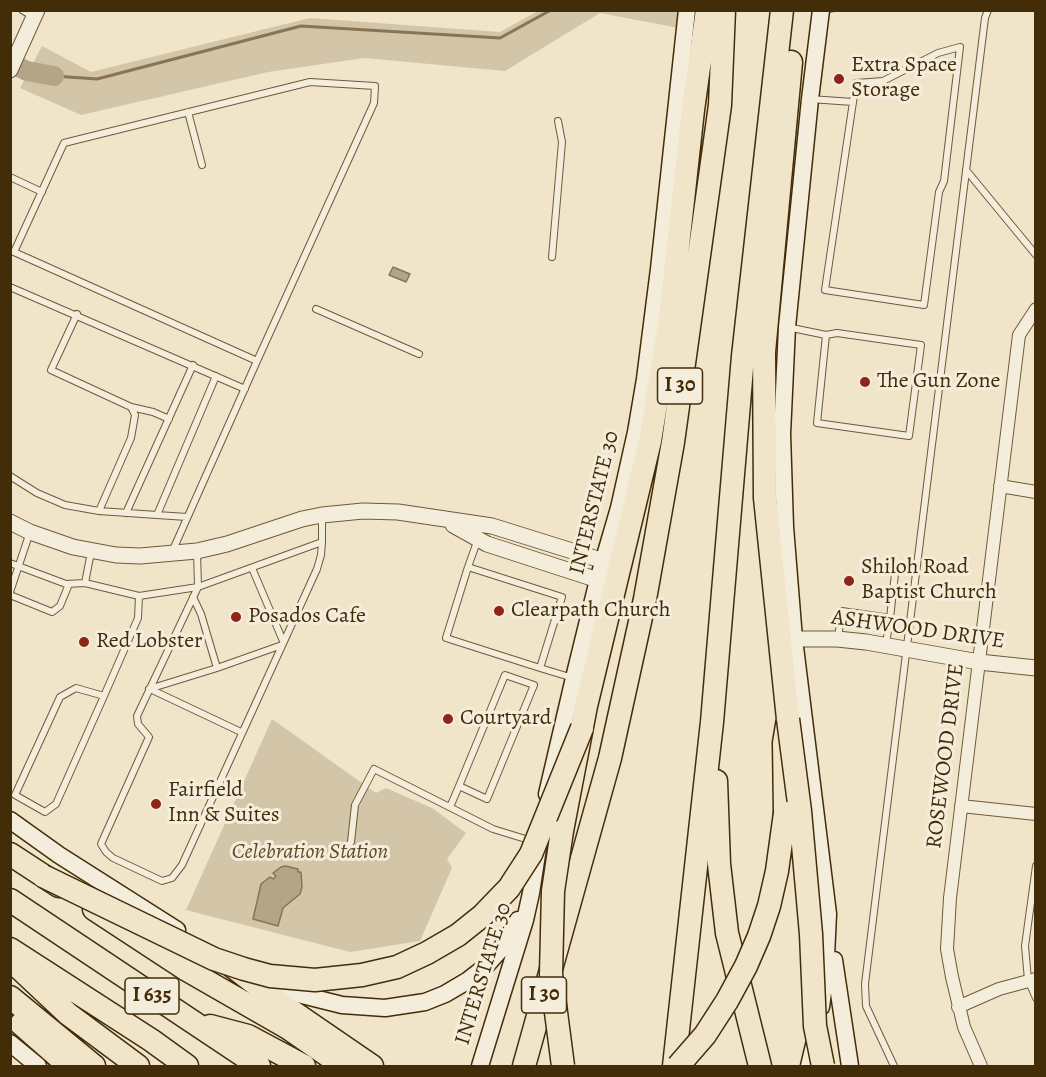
<!DOCTYPE html>
<style>
body{margin:0}
#map{position:relative;width:1046px;height:1077px;overflow:hidden;background:#f0e4c9;font-family:Alegreya,serif}
canvas{display:block}
.frame{position:absolute;inset:0;border:12px solid #432c08;pointer-events:none}
</style>
<div id="map">
<canvas width="1046" height="1077"></canvas>
<div class="frame"></div>
</div>
<script>
const context = document.querySelector('canvas').getContext('2d');
context.lineJoin = 'round';
function fill(path, color) { context.fillStyle = color; context.fill(path, 'evenodd'); }
const poly = rows => new Path2D(rows.map(r => 'M' + r).join(''));
function stroke(path, color, width, dash) { context.strokeStyle = color; context.lineWidth = width; context.lineCap = dash ? 'butt' : 'round'; context.setLineDash(dash || []); context.stroke(path); }
function drawText(font, color, halo, rows, align = 'center') {
  context.font = font + ' Alegreya,serif'; context.lineWidth = 6; context.setLineDash([]); context.textBaseline = 'middle'; context.strokeStyle = halo; context.fillStyle = color; for (const [text, x, y, turn = 0] of rows) {
    context.save(); context.translate(x, y); context.rotate((+turn || 0) * Math.PI / 180); context.textAlign = isNaN(turn) ? turn : align; if (halo) context.strokeText(text, 0, 0); context.fillText(text, 0, 0); context.restore();
  }
}
fill(poly([
 [538,11,686,11,684,29,600,13,505,71,364,58,268,72,81,115,20,88,42,46,91,72,310,18,500,32],
 [272,719,376,793,386,788,432,808,466,833,447,859,452,868,420,941,350,952,186,910]
]), '#d3c5a8');
const water = poly([
 [393,267,410,274,406,282,389,275,393,267],
 [285,866,298,869,298,872,301,872,302,887,300,894,283,908,278,926,253,919,261,884,270,877,273,879,276,876,273,873,281,867,285,866]
]);
fill(water, '#b5a587');
stroke(water, '#877554', 1.5);
stroke(poly([
 [827,12,837,10],
 [54,76,97,79,301,26,500,38,551,10]
]), '#877554', 3);
stroke(poly([
 [10,63,27,71,54,76]
]), '#b5a587', 20);
const service = poly([
 [22,10,34,17],
 [810,99,853,102,825,290,924,305,939,192,944,181,960,47,938,53,883,81,856,83,853,102],
 [188,112,202,165],
 [966,170,1036,255],
 [10,177,42,192],
 [552,257,562,142,558,121],
 [10,287,245,389],
 [316,309,419,354],
 [77,314,51,370,131,407,135,415,131,438,99,511],
 [787,327,826,335,817,423,909,436,921,345,837,333,826,335],
 [131,407,153,412,169,419],
 [10,476,37,493,65,505,99,511,157,515,216,376],
 [126,513,193,365],
 [157,515,187,517],
 [322,542,198,587,137,716,138,724,149,737,101,844,106,852,113,858,162,881,172,878,182,865,317,569,321,555,322,542,322,516],
 [91,552,85,583,139,596,198,587,197,551],
 [172,552,257,361,374,103,375,86,310,82,64,143,14,252,257,361],
 [10,563,66,584,85,583],
 [468,567,478,539],
 [252,568,283,641],
 [10,592,30,532],
 [10,595,52,612,60,606,69,584],
 [890,618,896,565],
 [838,637,842,611,890,618,886,644],
 [217,668,282,645],
 [540,668,562,597,468,567,446,638,540,668,573,678],
 [149,689,217,668,201,614,193,597],
 [150,689,241,732],
 [104,696,76,688,60,697,15,795,45,812,56,804,104,696,138,618,139,596],
 [450,807,459,786,505,675,534,685,487,799,459,786],
 [341,856,351,842,355,805,374,769,493,829,532,841],
 [1036,866,1025,946,1028,980,1036,998],
 [894,1066,866,1006,865,984,985,18,988,10]
]);
const minor = poly([
 [1000,486,1036,492],
 [961,806,1036,814],
 [958,1007,999,989,1036,979],
 [981,1066,964,1027,952,977,947,949,950,898,1019,335,1036,309]
]);
const tertiary = poly([
 [10,70,37,10],
 [10,522,30,532,73,547,116,555,140,556,197,551,227,544,302,519,322,515,363,511,398,512,492,526,604,561],
 [453,525,487,544,598,580],
 [794,639,837,639,866,642,979,662,1036,668]
]);
const secondary = poly([
 [821,10,810,99,787,327,782,434,785,527,794,639,828,914,825,977,821,1007],
 [547,794,574,678,598,580,619,508,636,432,645,379,659,269,687,10],
 [10,820,59,855,177,930],
 [834,960,850,1066],
 [268,980,298,994,342,1005,385,1008,425,1002,445,994,467,981,485,967,501,949,518,920],
 [10,1043,38,1066],
 [480,1066,525,920,531,893,538,848],
 [809,1066,815,1041]
]);
const motorway = poly([
 [716,781,719,864,727,933,760,1066],
 [785,813,784,743,788,719,765,498,764,352,791,62],
 [562,831,586,706,650,441,670,318,693,110,707,10],
 [10,854,59,886],
 [10,900,259,1066],
 [94,909,187,970,288,1028,343,1066],
 [10,949,151,1040,187,1066],
 [232,966,283,1005,372,1066],
 [18,967,68,1014,138,1066],
 [10,997,94,1066],
 [21,1024,69,1066],
 [210,1026,248,1036,304,1066],
 [524,1066,610,758,645,599,673,442,720,105,724,10],
 [674,1066,712,722,743,356,782,10]
]);
stroke(service, '#6e5a38', 8);
stroke(minor, '#6e5a38', 14);
stroke(tertiary, '#6e5a38', 17);
stroke(secondary, '#432c08', 19);
stroke(motorway, '#432c08', 25);
stroke(service, '#f5eddc', 6);
stroke(minor, '#f5eddc', 12);
stroke(tertiary, '#f5eddc', 15);
stroke(secondary, '#f5eddc', 16);
stroke(motorway, '#f0e4c9', 22);
const motorwayBridge = poly([
 [788,719,800,811,811,934,815,1026,823,1066],
 [562,831,553,891,551,974,563,1066],
 [43,876,214,959,244,969,270,976,315,980,362,975,397,967,427,953,458,935,483,915,509,888,531,854,582,728],
 [678,1066,705,1035,727,1001,746,966,759,936,769,906,777,871,785,813]
]);
stroke(motorwayBridge, '#432c08', 25, []);
stroke(motorwayBridge, '#f0e4c9', 22);
for (const [x, y, r, color] of [
 [839,79,6,"#8f2418"],
 [865,382,6,"#8f2418"],
 [849,581,6,"#8f2418"],
 [499,611,6,"#8f2418"],
 [236,617,6,"#8f2418"],
 [84,642,6,"#8f2418"],
 [448,719,6,"#8f2418"],
 [156,804,6,"#8f2418"]
]) { const dot = new Path2D(); dot.arc(x, y, r, 0, 2 * Math.PI); context.fillStyle = color; context.fill(dot); stroke(dot, '#f5eddc', 2); }
for (const [x, y, w] of [
 [680,386,45],
 [544,995,45],
 [152,996,54]
]) { const box = new Path2D(); box.roundRect(x - w / 2, y - 18, w, 36, 4.5); context.fillStyle = '#f5eddc'; context.fill(box); stroke(box, '#432c08', 1.5); }
drawText('bold 21px', '#432c08', null, [
 ["I 30",680,386],
 ["I 30",544,995],
 ["I 635",152,996]
]);
drawText('22px', '#432c08', '#f5eddc', [
 ["Extra Space",851,66],
 ["Storage",851,91],
 ["The Gun Zone",877,382],
 ["Shiloh Road",861,568],
 ["Baptist Church",861,593],
 ["Clearpath Church",511,611],
 ["Posados Cafe",248,617],
 ["Red Lobster",96,642],
 ["Courtyard",460,719],
 ["Fairfield",168,791],
 ["Inn & Suites",168,816]
], 'left');
drawText('22px', '#432c08', '#f5eddc', [
 ["INTERSTATE 30",595,503,-76],
 ["ASHWOOD DRIVE",918,630,8],
 ["ROSEWOOD DRIVE",946,756,-83],
 ["INTERSTATE 30",484,974,-73]
]);
drawText('italic 22px', '#604b28', '#f5eddc', [
 ["Celebration Station",310,853]
]);
</script>
